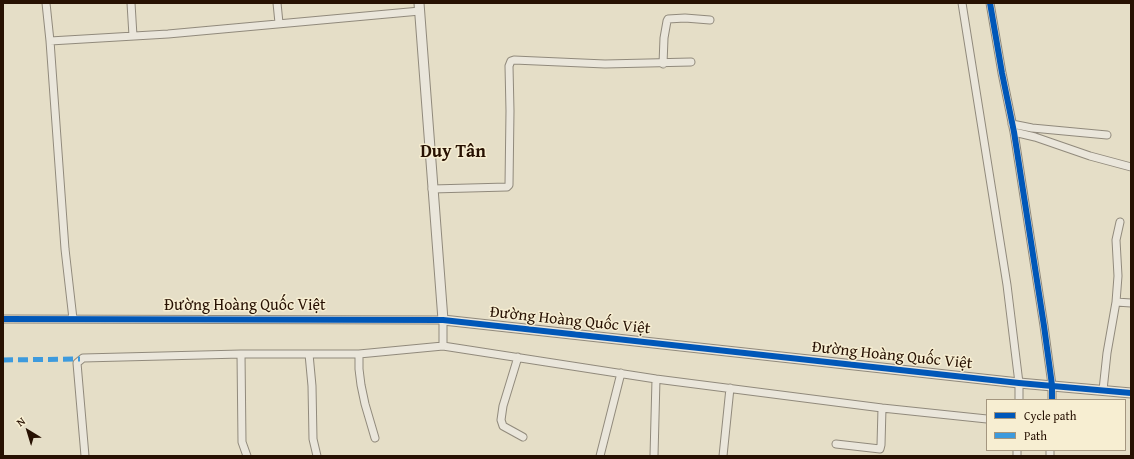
<!DOCTYPE html>
<meta charset="utf-8">
<style>
body{margin:0}
#map{position:relative;width:1134px;height:459px;overflow:hidden;background:#e5dec7;font-family:"Gentium Book Plus",serif}
canvas{display:block}
.frame{position:absolute;inset:0;border:4px solid #271102;pointer-events:none}
.legend{position:absolute;left:986px;top:399px;width:140px;height:52px;box-sizing:border-box;background:#f7eed2;border:1px solid #a4967f;margin:0;padding:5px 7px;list-style:none;font-size:12px;color:#271102}
.legend li{display:flex;align-items:center;gap:8px;height:20px}
.legend b{width:20px;border:1px solid #a4967f}
.north{position:absolute;left:8px;top:411px;width:40px;height:40px;-webkit-text-stroke:3px #f7eed2;paint-order:stroke;rotate:322deg;font-size:11px;font-weight:700;line-height:16px;text-align:center;color:#271102}
.north::after{content:'';display:block;margin:auto;width:14px;height:18px;background:#271102;clip-path:polygon(50% 0,100% 100%,50% 72%,0 100%)}
</style>
<div id="map">
<canvas width="1134" height="459"></canvas>
<div class="frame"></div>
<ul class="legend">
<li><b style="height:5px;background:#0057b8"></b>Cycle path</li>
<li><b style="height:5px;background:#3d9add"></b>Path</li>
</ul>
<div class="north">N</div>
</div>
<script>
const context = document.querySelector('canvas').getContext('2d');
context.lineJoin = 'round';
const poly = rows => new Path2D(rows.map(r => 'M' + r).join(''));
function stroke(path, color, width, dash) { context.strokeStyle = color; context.lineWidth = width; context.lineCap = dash ? 'butt' : 'round'; context.setLineDash(dash || []); context.stroke(path); }
function drawText(font, color, halo, rows, align = 'center') {
  context.font = font + ' "Gentium Book Plus",serif'; context.lineWidth = 3; context.setLineDash([]); context.textBaseline = 'middle'; context.strokeStyle = halo; context.fillStyle = color; for (const [text, x, y, turn = 0] of rows) {
    context.save(); context.translate(x, y); context.rotate((+turn || 0) * Math.PI / 180); context.textAlign = isNaN(turn) ? turn : align; if (halo) context.strokeText(text, 0, 0); context.fillText(text, 0, 0); context.restore();
  }
}
const minor = poly([
 [46,3,50,41,65,249,73,319],
 [131,3,133,36],
 [277,3,279,23],
 [962,3,1007,285,1019,383,1019,400],
 [990,3,1002,73,1014,132,1044,326,1052,385,1052,400],
 [50,41,168,34,420,11],
 [663,64,664,38,667,21,668,19,685,18,710,20],
 [1012,124,1032,128,1107,135],
 [1014,132,1035,137,1090,156,1131,167],
 [432,189,507,187,509,185,510,111,509,66,511,61,514,60,605,64,691,62],
 [1116,302,1131,303],
 [3,319,443,320,443,346,656,379,882,408,987,419],
 [241,354,242,442,247,456],
 [309,354,312,386,313,439,317,456],
 [359,354,359,369,361,385,365,404,375,438],
 [518,357,503,406,501,420,503,426,523,437],
 [1103,390,1107,353,1116,302,1118,276,1116,240,1120,222],
 [836,444,880,449,881,445,882,408],
 [85,456,77,363,83,358,241,354,359,354,443,346],
 [600,456,621,373],
 [654,456,656,379],
 [723,456,730,388],
 [1017,456,1017,450],
 [1050,456,1050,450]
]);
const tertiary = poly([
 [419,3,443,320,1019,383,1131,393]
]);
stroke(minor, '#918a7c', 9);
stroke(tertiary, '#918a7c', 11);
stroke(minor, '#eae6db', 7);
stroke(tertiary, '#eae6db', 9);
stroke(poly([
 [3,360,80,359]
]), '#3d9add', 5, [10, 5]);
stroke(poly([
 [990,3,1002,73,1014,132,1044,326,1052,385,1052,400],
 [3,319,443,320,1019,383,1131,393]
]), '#0057b8', 6);
drawText('16px', '#271102', '#f7eed2', [
 ["Đường Hoàng Quốc Việt",245,306],
 ["Đường Hoàng Quốc Việt",570,321,6],
 ["Đường Hoàng Quốc Việt",892,356,6]
]);
drawText('bold 18px', '#271102', '#f7eed2', [
 ["Duy Tân",453,152]
]);
</script>
